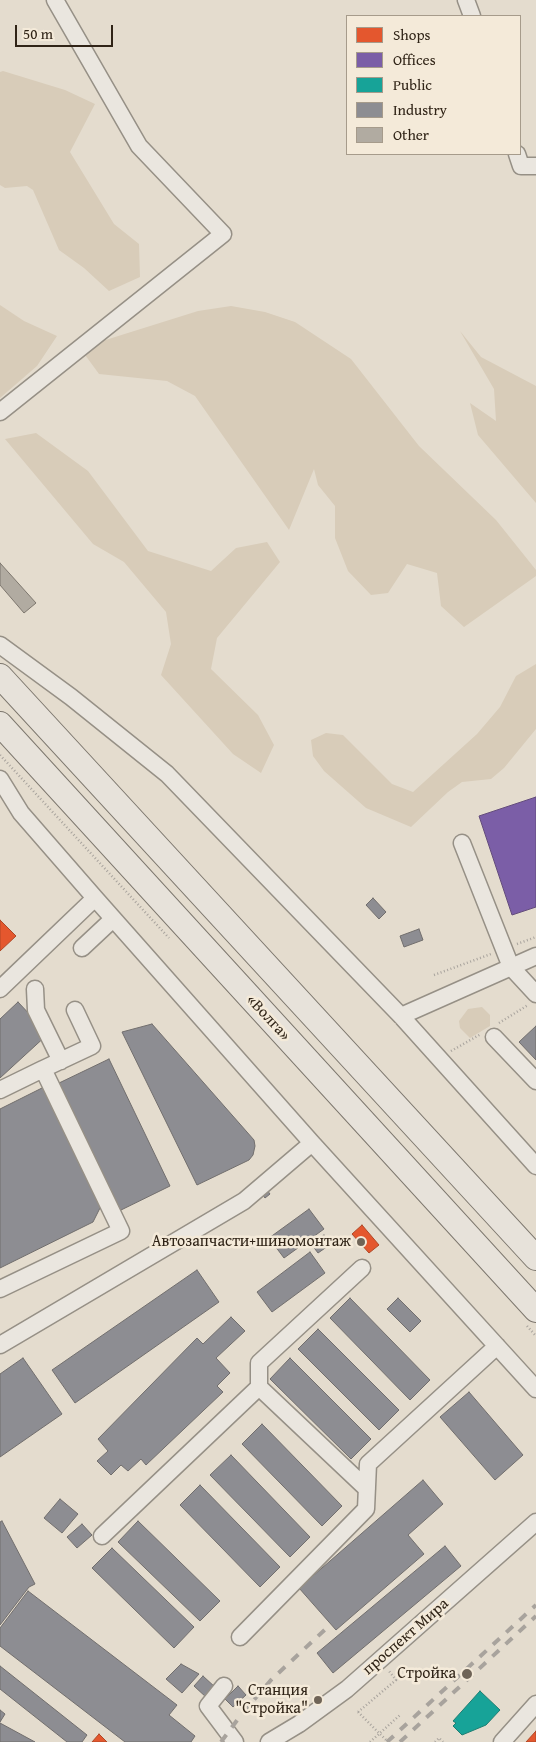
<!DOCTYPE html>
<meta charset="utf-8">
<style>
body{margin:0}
#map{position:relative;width:536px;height:1742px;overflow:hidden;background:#e4dcce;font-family:"Gentium Book Plus",serif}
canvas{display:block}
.legend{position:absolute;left:346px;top:15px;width:175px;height:140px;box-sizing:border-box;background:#f4ead9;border:1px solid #a69b8b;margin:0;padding:6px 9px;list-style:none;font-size:15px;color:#302417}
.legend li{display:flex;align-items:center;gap:10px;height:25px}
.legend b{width:25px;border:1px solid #a69b8b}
.scale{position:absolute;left:15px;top:25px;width:98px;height:22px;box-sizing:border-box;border:2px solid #302417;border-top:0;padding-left:6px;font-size:15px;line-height:18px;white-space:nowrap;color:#302417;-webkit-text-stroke:4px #f4ead9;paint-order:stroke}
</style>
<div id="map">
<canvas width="536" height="1742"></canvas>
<ul class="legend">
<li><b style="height:14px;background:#e4572e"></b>Shops</li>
<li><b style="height:14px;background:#7b5ea7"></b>Offices</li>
<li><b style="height:14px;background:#17a398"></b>Public</li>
<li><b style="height:14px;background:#8d8d92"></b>Industry</li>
<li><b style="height:14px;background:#b1aba1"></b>Other</li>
</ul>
<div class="scale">50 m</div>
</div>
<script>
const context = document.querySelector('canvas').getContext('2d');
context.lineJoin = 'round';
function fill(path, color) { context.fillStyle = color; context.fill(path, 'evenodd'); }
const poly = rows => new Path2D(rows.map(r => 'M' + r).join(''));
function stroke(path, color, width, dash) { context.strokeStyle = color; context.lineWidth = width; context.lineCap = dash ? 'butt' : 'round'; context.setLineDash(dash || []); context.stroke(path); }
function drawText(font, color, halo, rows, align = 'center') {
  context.font = font + ' "Gentium Book Plus",serif'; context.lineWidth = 5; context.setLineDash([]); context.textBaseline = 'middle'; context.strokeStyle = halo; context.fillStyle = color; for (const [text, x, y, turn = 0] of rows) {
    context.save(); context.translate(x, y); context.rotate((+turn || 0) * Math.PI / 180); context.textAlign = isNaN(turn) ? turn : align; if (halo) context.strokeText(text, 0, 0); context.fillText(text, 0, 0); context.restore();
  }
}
fill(poly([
 [3,71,65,90,95,104,70,152,114,224,139,244,140,277,109,291,84,268,59,250,33,190,27,186,5,188,0,185,0,72],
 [0,305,24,321,57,336,37,366,0,398],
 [231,306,265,312,295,322,351,359,419,446,496,520,536,570,536,576,464,627,441,606,437,573,407,564,388,593,371,595,348,571,335,538,335,506,318,485,314,469,289,530,195,396,167,381,99,374,80,348,198,311],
 [460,331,481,357,536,386,536,503,478,435,470,403,496,421,494,389],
 [36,433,88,471,148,551,211,571,236,548,267,542,280,562,217,638,211,669,258,715,274,745,261,773,233,754,161,675,171,644,166,612,124,562,93,544,5,439],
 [536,664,536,729,504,768,491,779,462,782,448,792,411,827,366,808,324,771,313,756,311,740,326,733,343,735,392,784,413,792,477,734,500,707,516,676],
 [482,1007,490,1015,490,1026,470,1038,460,1028,459,1021,468,1009]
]), '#d8ccb9');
const shops = poly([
 [0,920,16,936,0,951,0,920],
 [362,1225,379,1245,369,1253,352,1234,362,1225],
 [536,1731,536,1742,526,1742,536,1731],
 [99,1734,107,1742,92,1742,99,1734]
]);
fill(shops, '#e4572e');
stroke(shops, '#ae4827', 1);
const offices = poly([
 [536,797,536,907,512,915,479,816,536,797]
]);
fill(offices, '#7b5ea7');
stroke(offices, '#644d7c', 1);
const public = poly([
 [480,1691,500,1710,486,1725,462,1735,453,1726,456,1723,453,1721,480,1691]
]);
fill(public, '#17a398');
stroke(public, '#1e7d71', 1);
const industry = poly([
 [373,898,386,912,379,919,366,905,373,898],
 [419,929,423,940,404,947,400,936,419,929],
 [18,1002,48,1034,0,1078,0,1019,18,1002],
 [152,1024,254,1140,255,1146,253,1155,249,1160,197,1185,122,1032,152,1024],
 [536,1026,536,1060,519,1042,536,1026],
 [109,1059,170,1186,119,1211,57,1084,109,1059],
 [46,1086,103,1202,93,1222,0,1268,0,1109,46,1086],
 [267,1190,270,1194,265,1198,262,1194,267,1190],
 [309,1209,324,1229,284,1258,269,1238,309,1209],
 [324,1235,331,1244,318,1253,312,1245,324,1235],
 [310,1252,325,1273,272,1312,257,1292,310,1252],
 [197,1270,219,1302,75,1403,52,1370,197,1270],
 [350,1298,430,1380,410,1400,330,1318,350,1298],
 [398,1298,421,1321,410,1332,387,1309,398,1298],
 [231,1317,245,1331,216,1358,230,1373,217,1386,223,1392,146,1465,141,1459,128,1471,121,1465,111,1475,97,1461,108,1451,98,1439,197,1338,203,1344,231,1317],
 [318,1329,399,1410,379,1430,298,1349,318,1329],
 [23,1358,62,1414,0,1457,0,1374,23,1358],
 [290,1358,371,1439,351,1459,270,1379,290,1358],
 [469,1392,523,1455,495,1480,440,1417,469,1392],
 [262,1424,342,1506,322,1526,242,1444,262,1424],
 [231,1455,310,1537,290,1557,210,1475,231,1455],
 [423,1480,443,1504,408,1535,424,1554,336,1630,299,1588,423,1480],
 [200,1485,280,1567,260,1587,180,1505,200,1485],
 [60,1499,78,1514,62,1533,44,1518,60,1499],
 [2,1521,35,1584,29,1587,0,1625,0,1522,2,1521],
 [138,1521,220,1601,200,1621,118,1542,138,1521],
 [82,1524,92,1535,77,1548,67,1537,82,1524],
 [445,1546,461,1566,333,1673,317,1653,445,1546],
 [112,1548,194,1627,174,1648,92,1568,112,1548],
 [28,1591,177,1705,169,1715,195,1736,191,1742,125,1742,0,1646,0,1628,28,1591],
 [181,1664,199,1674,182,1693,166,1679,181,1664],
 [0,1666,87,1735,82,1742,67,1742,0,1689,0,1666],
 [203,1676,216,1688,207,1698,194,1686,203,1676],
 [238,1686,246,1695,233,1707,225,1699,238,1686],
 [0,1710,5,1714,0,1722,0,1710],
 [0,1723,35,1742,0,1742,0,1723]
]);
fill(industry, '#8d8d92');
stroke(industry, '#716e6d', 1);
const building = poly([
 [0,563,36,603,24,613,0,585,0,563]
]);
fill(building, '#b1aba1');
stroke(building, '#7d776e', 1);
const minor = poly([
 [466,0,472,16],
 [517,154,521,166,536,166],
 [0,412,223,234,139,146,55,0],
 [0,645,71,697,167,774,401,1016,536,1166],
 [0,779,21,813,95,898,312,1143,536,1389],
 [462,843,511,967,536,994],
 [82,948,113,919],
 [0,989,95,898],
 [35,989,36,1010,61,1061],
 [401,1016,536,956],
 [494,1037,536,1081],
 [43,1069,92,1046,75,1010],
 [0,1090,43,1069,121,1231,0,1289],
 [0,1345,244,1201,312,1143],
 [259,1387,367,1489],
 [102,1536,259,1387,259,1363,362,1268],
 [240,1637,366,1509,368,1464,497,1346],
 [224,1686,208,1706,235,1742],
 [269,1742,299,1724,347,1689,536,1522],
 [502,1742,536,1704]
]);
const highway = poly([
 [0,676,536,1258],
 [0,724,536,1310]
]);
stroke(minor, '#969086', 19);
stroke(highway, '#7d776e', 26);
stroke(poly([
 [0,755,169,938],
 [517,944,536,937],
 [434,975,491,954],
 [499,1023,528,1005],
 [451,1051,481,1034],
 [527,1326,536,1336],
 [358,1712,396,1680,389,1671],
 [370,1742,400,1715],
 [435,1742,439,1738,443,1742]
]), '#a8a39d', 2.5, [1, 2.5]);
stroke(minor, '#eae6df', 16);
stroke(highway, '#e7e2da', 24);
stroke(poly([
 [221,1742,241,1715,271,1680,331,1624],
 [387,1742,536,1605],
 [400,1742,536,1616]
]), '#a8a39d', 4, [9, 9]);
stroke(poly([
 [358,1712,388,1742]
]), '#a8a39d', 2.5, [1, 2.5]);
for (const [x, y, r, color] of [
 [361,1242,5,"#6f6457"],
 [467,1674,6,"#6f6457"],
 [318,1700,5,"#6f6457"]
]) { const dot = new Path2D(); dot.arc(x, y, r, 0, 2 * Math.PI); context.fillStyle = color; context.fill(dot); stroke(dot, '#f4ead9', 2); }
drawText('16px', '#302417', '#f4ead9', [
 ["«Волга»",268,1018,47],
 ["проспект Мира",406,1637,-41]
]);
drawText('16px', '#302417', '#f4ead9', [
 ["Автозапчасти+шиномонтаж",351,1242],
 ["Стройка",456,1674],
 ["Станция",308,1691],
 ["\"Стройка\"",308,1709]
], 'right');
</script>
